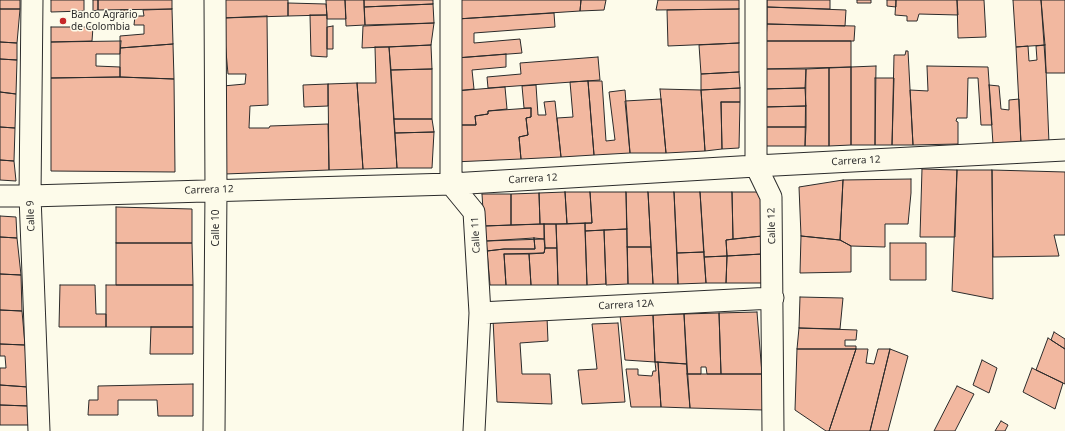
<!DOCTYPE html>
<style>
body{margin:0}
canvas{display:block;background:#fdfbea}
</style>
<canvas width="1065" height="431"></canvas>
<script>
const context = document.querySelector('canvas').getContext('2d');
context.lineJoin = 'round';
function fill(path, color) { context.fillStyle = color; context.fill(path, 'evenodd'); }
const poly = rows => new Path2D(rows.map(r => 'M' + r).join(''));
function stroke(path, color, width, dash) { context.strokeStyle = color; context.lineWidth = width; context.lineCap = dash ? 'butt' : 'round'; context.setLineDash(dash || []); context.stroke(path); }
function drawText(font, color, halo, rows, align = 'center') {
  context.font = font + ' "Noto Sans",sans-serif'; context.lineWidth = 3; context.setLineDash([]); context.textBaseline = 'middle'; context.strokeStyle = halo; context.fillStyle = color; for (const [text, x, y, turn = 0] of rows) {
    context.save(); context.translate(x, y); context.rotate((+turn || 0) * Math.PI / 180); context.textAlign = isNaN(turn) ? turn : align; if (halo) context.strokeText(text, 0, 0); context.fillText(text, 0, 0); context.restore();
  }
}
const building = poly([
 [0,0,20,0,20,9,0,9,0,0],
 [51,0,84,0,84,11,51,12,51,0],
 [93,0,98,0,98,10,93,11,93,0],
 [98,0,172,0,172,9,98,10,98,0],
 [219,0,288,0,288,16,223,18,219,0],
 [326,0,345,0,346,19,327,19,326,0],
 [345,0,364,0,365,25,346,26,345,0],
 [364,0,433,0,433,4,364,7,364,0],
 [458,0,581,0,580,11,457,19,458,0],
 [581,0,606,0,604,10,580,11,581,0],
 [658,0,739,0,739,9,656,10,658,0],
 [767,0,830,0,830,9,767,7,767,0],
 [857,0,871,0,871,3,857,3,857,0],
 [887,0,896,0,896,7,887,6,887,0],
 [896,0,957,0,958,15,919,14,917,21,907,21,907,16,895,15,896,0],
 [957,0,984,0,986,37,958,38,957,0],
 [1013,0,1041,0,1045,45,1016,47,1013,0],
 [1041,0,1065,0,1065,73,1046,73,1041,0],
 [288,3,326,4,327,15,288,16,288,3],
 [433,4,434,23,365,25,364,7,433,4],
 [767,7,846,10,845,26,767,24,767,7],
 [0,9,20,9,17,43,0,42,0,9],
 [172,9,173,44,120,48,120,36,144,34,144,25,134,25,135,16,144,16,143,10,172,9],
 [739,9,739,43,668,46,667,10,739,9],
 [121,10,128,10,128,18,121,19,121,10],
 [554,13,555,27,474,33,474,43,520,39,522,53,456,58,457,19,554,13],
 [310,15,327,15,327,57,311,56,310,15],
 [267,16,268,105,250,106,249,128,269,128,270,126,328,124,329,170,225,174,223,86,245,84,246,74,228,74,223,18,267,16],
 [434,23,431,45,362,48,363,26,434,23],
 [767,24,855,26,854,41,766,41,767,24],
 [333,26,333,49,327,49,327,27,333,26],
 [51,27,93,27,92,41,51,42,51,27],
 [121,41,120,54,96,54,96,66,120,67,120,77,51,78,51,42,121,41],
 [766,41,851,41,851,67,764,69,766,41],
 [0,42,17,43,17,60,0,59,0,42],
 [739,43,739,72,701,74,699,45,739,43],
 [173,44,174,79,120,77,120,48,173,44],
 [431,45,432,69,391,70,389,47,431,45],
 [1045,45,1049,143,1021,144,1016,47,1028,46,1029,61,1037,60,1036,46,1045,45],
 [375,47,389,47,397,168,363,169,357,83,376,83,375,47],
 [906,51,908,51,913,145,892,145,894,55,905,55,906,51],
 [506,54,506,67,472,70,474,89,455,91,456,58,506,54],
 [598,57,600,80,488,88,487,77,521,74,520,63,598,57],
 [0,59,17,60,16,94,0,92,0,59],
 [876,66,875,145,851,145,851,67,876,66],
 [927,66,988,67,992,125,981,125,978,78,968,78,967,118,957,118,956,121,958,122,958,144,913,145,910,90,928,91,927,66],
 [851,67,851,145,829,146,829,68,851,67],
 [829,68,829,146,805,146,806,69,829,68],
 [432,69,432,119,394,119,391,70,432,69],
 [764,69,806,69,805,88,764,89,764,69],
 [739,72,740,88,701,90,701,74,739,72],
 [120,77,174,79,175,172,51,171,51,78,120,77],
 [875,78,894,78,892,145,875,145,875,78],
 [588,81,602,81,606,141,615,140,609,92,625,90,630,153,594,155,588,81],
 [588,81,594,155,561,157,557,118,573,117,570,82,588,81],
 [357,83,363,169,329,170,328,84,357,83],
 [328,84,328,106,304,107,303,85,328,84],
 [536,85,538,115,546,115,544,102,555,101,561,157,521,159,519,137,528,135,526,118,531,117,531,108,524,108,522,86,536,85],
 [989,85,999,86,1001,109,1009,110,1009,100,1019,99,1021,144,993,144,989,85],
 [505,87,507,109,488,111,488,114,475,116,476,125,454,125,455,91,505,87],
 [740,88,740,102,721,102,722,149,705,151,701,90,740,88],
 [805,88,806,106,764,107,764,89,805,88],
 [660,89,701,90,705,151,666,153,660,89],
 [0,92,16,94,15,128,0,127,0,92],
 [661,99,666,153,630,153,625,101,661,99],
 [721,102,740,102,739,148,722,149,721,102],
 [806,106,806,127,764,127,764,107,806,106],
 [531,108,531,117,526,118,528,135,519,137,521,159,453,162,454,125,476,125,475,116,488,114,488,111,531,108],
 [394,119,432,119,434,132,395,133,394,119],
 [0,127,15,128,14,161,0,160,0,127],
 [764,127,806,127,805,146,764,146,764,127],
 [434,132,432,168,397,168,395,133,434,132],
 [0,160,14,161,16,181,0,180,0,160],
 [922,169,957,170,955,237,920,237,922,169],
 [957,170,992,170,993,299,952,291,957,170],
 [992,170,1065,172,1065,235,1054,235,1059,256,993,257,992,170],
 [911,179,911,193,908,224,885,224,885,247,851,246,840,240,843,180,911,179],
 [843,180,840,240,801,236,799,187,843,180],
 [565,192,590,192,592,223,567,224,565,192],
 [565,192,567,224,540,224,539,193,565,192],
 [590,192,626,192,627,229,585,231,585,223,592,223,590,192],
 [626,192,648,192,651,247,627,247,626,192],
 [648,192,674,192,678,284,653,284,648,192],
 [674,192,700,192,704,252,677,253,674,192],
 [700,192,732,192,733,239,726,240,727,256,704,257,700,192],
 [732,192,762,192,762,236,733,239,732,192],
 [539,193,540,224,511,225,511,194,539,193],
 [482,194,511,194,511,225,484,226,482,194],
 [116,207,192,209,192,243,116,243,116,207],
 [0,216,16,217,17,238,0,237,0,216],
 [585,223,587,285,558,285,556,224,585,223],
 [544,224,544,239,486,241,484,226,544,224],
 [544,224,556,224,557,248,545,248,544,224],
 [627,229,628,284,606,285,604,230,627,229],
 [604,230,606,284,587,285,585,231,604,230],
 [762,236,762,254,727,256,726,240,762,236],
 [801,236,840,240,851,246,851,272,800,273,801,236],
 [0,237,17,238,21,275,0,274,0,237],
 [534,238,535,249,504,249,487,251,486,241,534,238],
 [534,238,544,239,545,248,544,253,504,254,506,285,490,285,487,251,504,249,535,249,534,238],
 [116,243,192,243,193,285,116,285,116,243],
 [890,243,926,243,926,280,890,280,890,243],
 [627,247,651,247,653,284,628,284,627,247],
 [545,248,557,248,558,285,531,285,529,254,544,253,545,248],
 [704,252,706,283,678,284,677,253,704,252],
 [504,254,529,254,531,285,506,285,504,254],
 [762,254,762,283,726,283,727,256,762,254],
 [727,256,726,283,706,283,704,257,727,256],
 [0,274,21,275,22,311,0,310,0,274],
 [60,285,95,285,96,314,106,314,106,327,59,327,60,285],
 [106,285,193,285,193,327,106,327,106,285],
 [800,297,843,298,840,329,799,328,800,297],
 [0,310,22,311,25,345,0,344,0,310],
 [757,312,762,374,721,374,719,313,757,312],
 [719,313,721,374,707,374,706,367,701,367,701,374,687,374,684,314,719,313],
 [684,314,687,364,655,362,653,315,684,314],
 [620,315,653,315,655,362,625,360,620,315],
 [547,317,548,341,520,343,522,374,550,374,552,404,497,402,493,319,547,317],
 [618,323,625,402,582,404,578,370,597,369,592,324,618,323],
 [151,327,193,327,193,354,150,354,151,327],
 [799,328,857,330,856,340,845,340,845,346,856,346,856,349,797,349,799,328],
 [1054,332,1065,339,1065,349,1051,340,1054,332],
 [1048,338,1065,349,1065,384,1036,370,1048,338],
 [0,344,25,345,28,387,0,385,0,368,6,368,5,356,0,356,0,344],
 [797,349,856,349,829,431,826,431,795,410,797,349],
 [856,349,868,349,866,363,874,364,878,349,890,349,870,431,829,431,856,349],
 [890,349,908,356,888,431,870,431,890,349],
 [982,360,997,368,989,393,973,385,982,360],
 [655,362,658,362,661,407,631,407,626,369,638,369,638,375,652,376,653,371,656,371,655,362],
 [658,362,687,364,690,408,661,407,658,362],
 [1032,368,1063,383,1055,409,1023,392,1032,368],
 [687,374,762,374,764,410,690,408,687,374],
 [193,384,193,416,158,416,157,400,118,400,118,415,88,415,89,400,98,400,98,386,193,384],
 [0,385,28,387,29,406,0,405,0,385],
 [957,386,974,394,955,431,934,431,957,386],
 [0,405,29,406,30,425,0,425,0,405],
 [1001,421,1008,425,1005,431,995,431,1001,421]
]);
fill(building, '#f2b8a0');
stroke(building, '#2b2b2b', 1);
const minor = poly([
 [32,0,30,196,39,431],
 [451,0,451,184,474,212,480,313,474,431],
 [756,0,756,166,771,197,773,431],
 [0,196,30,196,451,184,756,166,1065,150],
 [480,313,773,298],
 [214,431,216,190,215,0]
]);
stroke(minor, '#2b2b2b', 23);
stroke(minor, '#fdfbea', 21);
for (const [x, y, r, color] of [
 [63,21,4,"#c62828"]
]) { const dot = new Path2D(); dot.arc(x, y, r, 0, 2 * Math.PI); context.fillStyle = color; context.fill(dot); stroke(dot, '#fdfbea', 1.5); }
drawText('10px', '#2b2b2b', '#fdfbea', [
 ["Banco Agrario",71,15],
 ["de Colombia",71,27]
], 'left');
drawText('10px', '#2b2b2b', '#fdfbea', [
 ["Carrera 12",856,161,-3],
 ["Carrera 12",533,179,-3],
 ["Carrera 12",209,190,-2],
 ["Calle 9",31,216,-92],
 ["Calle 12",772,226,-91],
 ["Calle 10",216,228,-90],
 ["Calle 11",476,235,-93],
 ["Carrera 12A",626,305,-3]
]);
</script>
